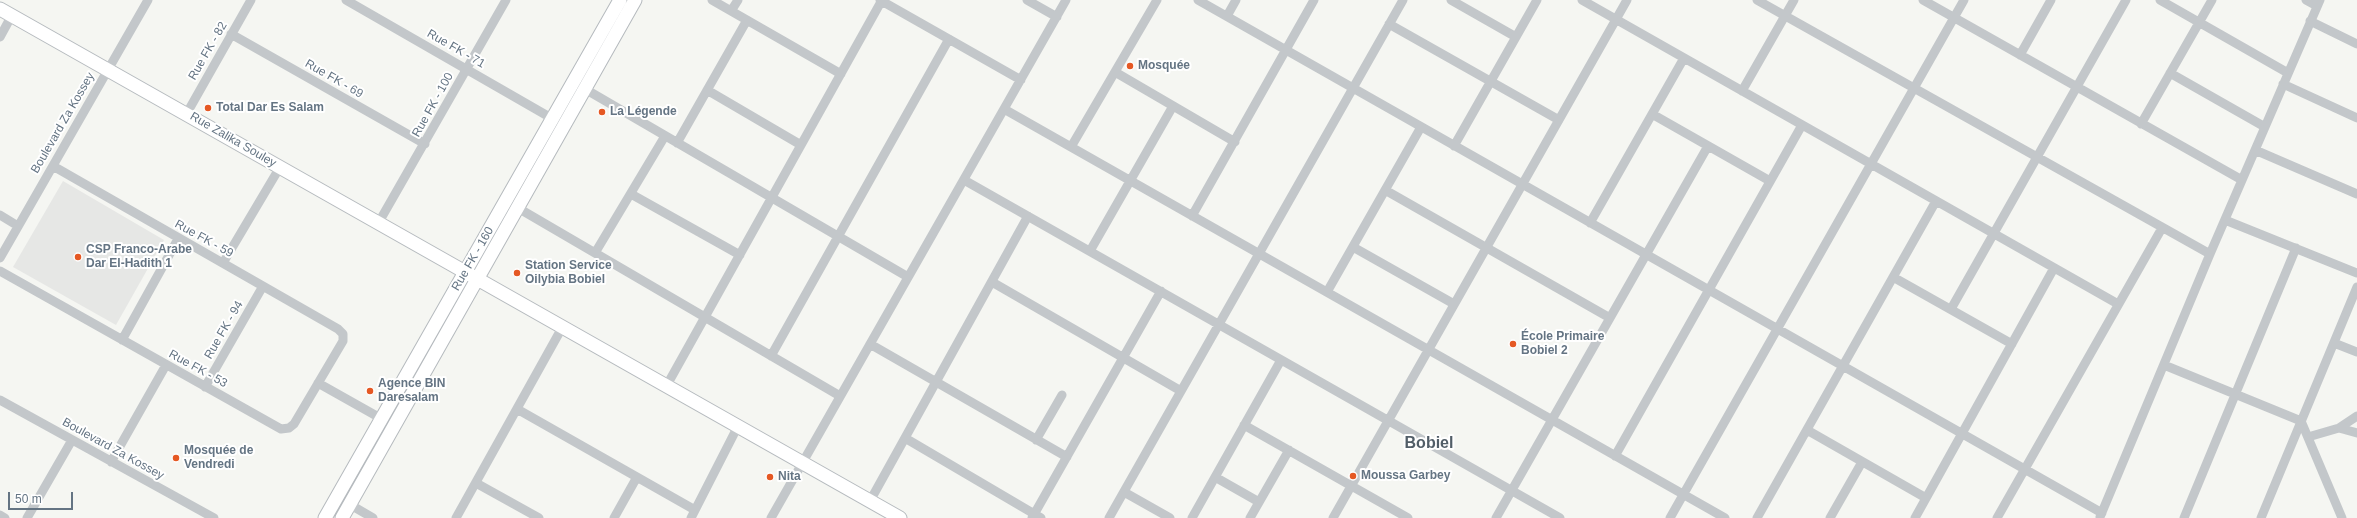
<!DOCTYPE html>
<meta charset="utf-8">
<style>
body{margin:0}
#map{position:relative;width:2357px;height:518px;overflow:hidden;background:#f5f6f2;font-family:Arial,sans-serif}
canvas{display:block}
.scale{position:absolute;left:8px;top:492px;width:65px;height:18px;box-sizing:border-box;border:2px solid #647483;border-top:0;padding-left:5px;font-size:12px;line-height:14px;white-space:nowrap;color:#647483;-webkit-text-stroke:3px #fff;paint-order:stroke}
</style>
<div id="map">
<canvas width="2357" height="518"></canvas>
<div class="scale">50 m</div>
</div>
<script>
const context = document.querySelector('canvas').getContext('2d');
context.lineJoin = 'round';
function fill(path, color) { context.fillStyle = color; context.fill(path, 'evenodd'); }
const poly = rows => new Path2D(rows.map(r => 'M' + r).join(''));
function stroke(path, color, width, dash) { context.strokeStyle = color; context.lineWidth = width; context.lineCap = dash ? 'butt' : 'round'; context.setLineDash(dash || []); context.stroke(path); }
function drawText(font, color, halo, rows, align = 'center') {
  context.font = font + ' Arial,sans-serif'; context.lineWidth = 4; context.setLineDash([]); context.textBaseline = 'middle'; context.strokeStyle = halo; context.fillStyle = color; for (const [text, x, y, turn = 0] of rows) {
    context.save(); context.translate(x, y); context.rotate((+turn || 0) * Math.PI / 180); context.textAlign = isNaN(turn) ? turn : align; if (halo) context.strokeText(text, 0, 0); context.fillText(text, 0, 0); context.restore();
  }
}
fill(poly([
 [63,181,164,240,116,325,13,267]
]), '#e6e7e5');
const secondary = poly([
 [0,9,900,518],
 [325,518,620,0],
 [342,518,635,0]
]);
stroke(secondary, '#b5babe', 15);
stroke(poly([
 [346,0,553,119],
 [712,0,841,74],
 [880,0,1021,80],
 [1027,0,1057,17],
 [1198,0,2102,513],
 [1451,0,1516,37],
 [1582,0,2118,304],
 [1757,0,2210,254],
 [1923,0,2242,180],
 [2160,0,2288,73],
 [2306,0,2317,6],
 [731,11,738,0],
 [1227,16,1236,0],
 [2310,21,2357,44],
 [1389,24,1559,120],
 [231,34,425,144],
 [0,37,12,15],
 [2020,55,2051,0],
 [1115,72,1235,142],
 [2170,73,2265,127],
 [2283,84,2357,118],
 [585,89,908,277],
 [707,90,801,145],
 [1742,91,1794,0],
 [1004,109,1725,518],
 [187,113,251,0],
 [1652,114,1770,181],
 [2141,124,2212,0],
 [677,143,747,20],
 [1454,146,1537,0],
 [1071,147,1157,0],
 [2255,150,2357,194],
 [964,180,1560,518],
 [1385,190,1610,318],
 [631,194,740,255],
 [518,208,840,396],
 [0,215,18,226],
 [1192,216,1314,0],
 [2225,220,2357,273],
 [379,222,506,0],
 [1590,223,1684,58],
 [1353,247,1454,304],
 [1090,251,1173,106],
 [595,253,665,136],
 [0,258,148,0],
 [223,263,280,167],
 [0,271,281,429,289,428,294,424,343,341,343,334,338,329,53,166],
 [1893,277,2012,344],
 [992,282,1181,391],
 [1327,292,1421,127],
 [1951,309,2126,0],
 [122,340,178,239],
 [2334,343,2357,352],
 [870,344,1067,457],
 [771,356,949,39],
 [2164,365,2301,421,2342,518],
 [318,383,382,419],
 [667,385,882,0],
 [205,387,263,286],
 [0,400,214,518],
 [517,409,695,510],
 [1244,425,1408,518],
 [2339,428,2357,416],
 [1807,430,1926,498],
 [2308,437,2339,428,2357,433],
 [905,438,1041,518],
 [1036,440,1062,395],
 [1615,456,1802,125],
 [111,462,166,365],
 [1215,477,1259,502],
 [476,483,539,518],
 [1124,492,1170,518],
 [870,501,1028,216],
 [349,504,373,518],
 [0,515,5,518],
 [2100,517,2210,254,2320,0],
 [27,518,72,440],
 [456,518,563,326],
 [614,518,637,477],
 [691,518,738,426],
 [771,518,1066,0],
 [1032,518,1161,291],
 [1109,518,1403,0],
 [1192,518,1281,360],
 [1250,518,1289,450],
 [1333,518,1627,0],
 [1496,518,1708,146],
 [1670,518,1964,0],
 [1757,518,1936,201],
 [1830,518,1862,462],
 [1915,518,2054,268],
 [1997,518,2162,228],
 [2184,518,2296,248],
 [2261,518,2357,287]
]), '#c3c7ca', 9);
stroke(secondary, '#fff', 13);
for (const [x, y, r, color] of [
 [1130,66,4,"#e55823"],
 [208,108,4,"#e55823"],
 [602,112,4,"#e55823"],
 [78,257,4,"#e55823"],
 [517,273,4,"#e55823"],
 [1513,344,4,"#e55823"],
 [370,391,4,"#e55823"],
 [176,458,4,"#e55823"],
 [1353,476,4,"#e55823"],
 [770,477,4,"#e55823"]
]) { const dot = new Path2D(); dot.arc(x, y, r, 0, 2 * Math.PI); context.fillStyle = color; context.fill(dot); stroke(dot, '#fff', 1.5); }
drawText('12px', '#647483', '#fff', [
 ["Rue FK - 71",456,49,30],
 ["Rue FK - 82",208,51,-60],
 ["Rue FK - 69",334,79,30],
 ["Rue FK - 100",433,105,-61],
 ["Boulevard Za Kossey",63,123,-60],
 ["Rue Zalika Souley",233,140,30],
 ["Rue FK - 59",204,239,29],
 ["Rue FK - 160",473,259,-60],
 ["Rue FK - 94",224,330,-60],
 ["Rue FK - 53",198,369,29],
 ["Boulevard Za Kossey",113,449,29]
]);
drawText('bold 12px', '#647483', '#fff', [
 ["Mosquée",1138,66],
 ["Total Dar Es Salam",216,108],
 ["La Légende",610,112],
 ["CSP Franco-Arabe",86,250],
 ["Dar El-Hadith 1",86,264],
 ["Station Service",525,266],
 ["Oilybia Bobiel",525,280],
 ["École Primaire",1521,337],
 ["Bobiel 2",1521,351],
 ["Agence BIN",378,384],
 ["Daresalam",378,398],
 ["Mosquée de",184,451],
 ["Vendredi",184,465],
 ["Moussa Garbey",1361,476],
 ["Nita",778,477]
], 'left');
drawText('bold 16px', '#525e68', '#fff', [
 ["Bobiel",1429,444]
]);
</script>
